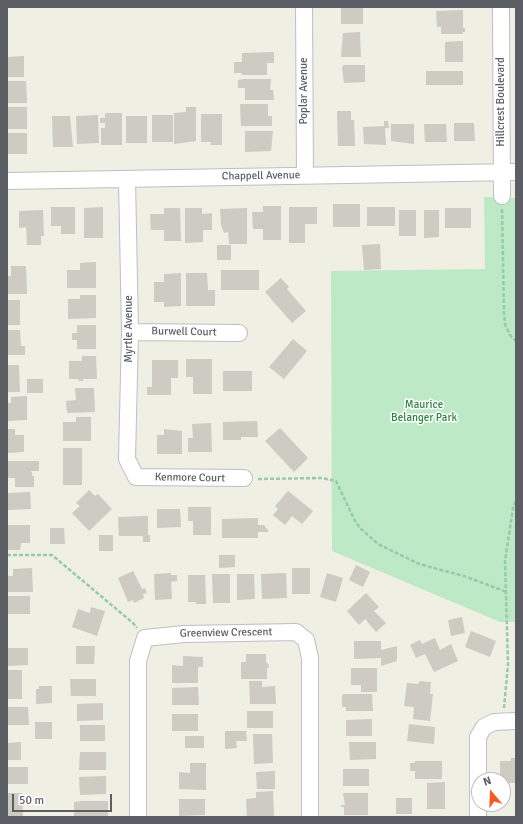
<!DOCTYPE html>
<style>
body{margin:0}
#map{position:relative;width:523px;height:824px;overflow:hidden;background:#efefe3;font-family:Signika,sans-serif}
canvas{display:block}
.frame{position:absolute;inset:0;border:8px solid #5b5e65;pointer-events:none}
.north{position:absolute;left:471px;top:772px;width:40px;height:40px;box-sizing:border-box;background:#fff;border:1px solid #bdbfc1;border-radius:50%;rotate:341deg;font-size:11px;font-weight:700;line-height:16px;text-align:center;color:#5b5e65}
.north::after{content:'';display:block;margin:auto;width:14px;height:18px;background:#f85921;clip-path:polygon(50% 0,100% 100%,50% 72%,0 100%)}
.scale{position:absolute;left:12px;top:794px;width:100px;height:18px;box-sizing:border-box;border:2px solid #5b5e65;border-top:0;padding-left:5px;font-size:12px;line-height:14px;white-space:nowrap;color:#5b5e65;-webkit-text-stroke:3px #fff;paint-order:stroke}
</style>
<div id="map">
<canvas width="523" height="824"></canvas>
<div class="frame"></div>
<div class="north">N</div>
<div class="scale">50 m</div>
</div>
<script>
const context = document.querySelector('canvas').getContext('2d');
context.lineJoin = 'round';
function fill(path, color) { context.fillStyle = color; context.fill(path, 'evenodd'); }
const poly = rows => new Path2D(rows.map(r => 'M' + r).join(''));
function stroke(path, color, width, dash) { context.strokeStyle = color; context.lineWidth = width; context.lineCap = dash ? 'butt' : 'round'; context.setLineDash(dash || []); context.stroke(path); }
function drawText(font, color, halo, rows, align = 'center') {
  context.font = font + ' Signika,sans-serif'; context.lineWidth = 3; context.setLineDash([]); context.textBaseline = 'middle'; context.strokeStyle = halo; context.fillStyle = color; for (const [text, x, y, turn = 0] of rows) {
    context.save(); context.translate(x, y); context.rotate((+turn || 0) * Math.PI / 180); context.textAlign = isNaN(turn) ? turn : align; if (halo) context.strokeText(text, 0, 0); context.fillText(text, 0, 0); context.restore();
  }
}
fill(poly([
 [484,197,516,198,516,622,500,622,332,551,331,271,485,269]
]), '#bee9c6');
fill(poly([
 [341,7,363,7,363,24,341,24],
 [463,10,463,28,465,28,465,32,463,32,463,34,441,34,441,27,437,27,436,11],
 [360,32,361,57,341,57,343,33],
 [463,41,463,62,445,62,445,42],
 [274,52,274,63,267,63,267,75,242,75,242,73,234,73,234,62,242,62,242,53],
 [24,56,24,77,7,77,7,57],
 [344,65,365,65,365,82,344,83,342,67],
 [426,71,463,71,463,85,426,85],
 [244,79,271,79,270,90,273,90,274,100,245,100,245,88,238,88,238,80],
 [7,81,26,81,27,103,7,103],
 [240,104,268,104,268,116,272,116,272,126,241,126],
 [7,107,27,107,27,129,7,129],
 [186,107,196,107,196,141,174,144,174,113,186,112],
 [337,111,351,111,351,120,354,120,355,146,338,146],
 [105,113,122,113,122,145,101,145,101,128,105,128,105,123,100,123,100,118,105,118],
 [201,114,222,114,222,145,211,145,211,142,201,142],
 [98,115,99,143,77,144,76,116],
 [152,115,173,115,173,142,152,142],
 [52,116,70,116,73,147,53,147],
 [126,116,147,116,147,143,126,143],
 [384,121,388,121,389,128,385,128,386,145,364,144,363,127,384,126],
 [454,123,474,123,475,141,454,141],
 [391,124,414,124,414,144,391,141],
 [424,124,446,124,447,142,425,142],
 [245,131,273,131,271,151,245,152],
 [7,133,27,133,27,154,7,154],
 [333,204,360,204,360,227,333,227],
 [263,206,281,206,281,240,263,240,263,229,253,229,252,212,263,212],
 [51,207,75,207,75,234,61,234,61,226,51,226],
 [103,207,103,238,84,238,84,208],
 [289,207,317,207,317,224,305,224,305,243,289,243],
 [367,207,395,207,395,226,367,226],
 [164,208,180,208,181,241,164,241,164,230,151,230,150,214,164,214],
 [185,208,202,208,202,214,212,213,212,230,203,230,203,242,185,243],
 [247,208,247,244,229,244,228,232,224,233,221,225,220,209],
 [445,208,471,208,471,228,445,228],
 [43,210,44,236,41,236,41,245,27,245,26,227,19,228,19,211],
 [399,210,416,210,416,236,399,236],
 [424,210,439,210,439,237,424,238],
 [380,244,381,269,364,270,362,245],
 [217,245,231,245,231,260,217,260],
 [96,262,96,288,67,288,67,270,80,270,80,263],
 [11,266,26,266,27,294,7,294,7,276,11,276],
 [221,270,259,270,259,290,221,290],
 [181,273,181,306,164,307,164,302,154,302,154,282,164,282,164,274],
 [186,273,207,273,208,290,215,290,215,306,186,306],
 [281,278,289,287,287,289,306,311,292,323,265,292],
 [80,295,96,295,96,318,68,319,68,299,80,299],
 [7,300,20,300,20,325,7,325],
 [77,325,96,325,96,349,77,349,77,340,72,340,72,333,77,333],
 [7,330,20,330,21,346,25,346,25,355,7,355],
 [293,339,307,351,284,379,269,367],
 [82,356,96,356,97,379,83,379,83,381,79,381,78,379,69,379,69,361,82,361],
 [186,359,212,359,212,394,193,394,193,377,186,377],
 [152,360,178,360,178,378,171,378,171,395,147,395,147,387,152,387],
 [7,365,19,365,20,392,7,392],
 [223,371,252,371,252,391,223,391],
 [27,379,43,379,43,393,27,393],
 [75,388,94,388,95,412,67,413,66,401,76,400],
 [27,396,27,420,7,421,7,403,11,403,11,397],
 [76,417,91,417,91,441,63,441,63,422,76,422],
 [257,421,258,437,241,437,241,440,223,440,223,422],
 [211,423,212,452,188,452,188,438,193,438,192,424],
 [280,428,308,458,294,472,265,441],
 [7,429,15,429,15,435,24,435,24,452,7,453],
 [164,429,182,431,182,454,157,454,157,435,164,435],
 [63,448,82,448,82,485,63,485],
 [7,461,39,461,39,471,30,471,32,472,32,476,34,476,34,487,15,487,15,478,7,478],
 [89,490,95,496,98,494,112,509,89,531,72,513,80,506,76,503],
 [288,491,313,511,302,524,292,516,285,525,273,515,278,509,275,506],
 [30,492,31,509,7,510,7,493],
 [188,507,211,507,211,535,193,535,193,521,188,521],
 [157,509,180,509,181,527,157,528],
 [148,516,148,535,150,535,150,542,143,542,143,536,119,536,118,517],
 [258,518,258,525,264,525,269,532,258,532,258,538,222,538,222,519],
 [7,525,30,525,30,543,21,543,20,550,7,550],
 [50,528,64,528,65,544,50,544],
 [99,535,113,535,113,551,99,551],
 [219,555,235,555,235,567,219,568],
 [356,565,370,572,363,587,349,580],
 [32,568,33,592,7,592,7,576,13,576,13,569],
 [292,568,310,568,310,594,292,594],
 [133,571,142,589,145,588,147,593,143,594,144,598,134,603,133,600,128,602,118,578],
 [171,573,171,575,177,575,177,581,171,582,172,599,155,600,154,574],
 [286,573,287,598,262,599,261,574],
 [327,573,343,578,336,602,320,597],
 [212,574,230,574,230,603,213,603],
 [237,574,254,574,255,599,237,600],
 [188,575,205,575,206,604,196,604,196,602,188,602],
 [366,593,379,607,374,611,386,623,376,632,365,619,359,625,347,611],
 [7,596,30,596,30,614,7,614],
 [91,607,105,611,97,636,72,627,78,609,90,613],
 [462,617,465,633,451,636,448,620],
 [471,631,496,641,490,657,465,647],
 [435,638,440,650,451,644,458,661,434,672,425,654,416,658,410,645,420,640,422,644],
 [354,641,381,641,381,650,397,646,397,661,381,666,381,658,354,659],
 [76,646,95,646,94,664,76,664],
 [7,648,28,648,28,665,7,666],
 [246,654,266,654,266,662,269,665,269,668,267,668,267,679,241,679,241,662,246,662],
 [183,656,203,657,203,667,198,667,198,683,172,683,172,665,183,666],
 [351,668,377,668,377,692,361,692,361,685,351,685],
 [7,670,22,670,22,699,7,699],
 [70,679,96,679,96,696,71,696],
 [249,681,262,681,262,687,275,686,276,704,250,704],
 [419,681,431,682,430,694,433,694,430,721,413,719,414,707,404,706,407,683,419,684],
 [39,686,52,686,52,703,36,704,36,689,39,689],
 [198,687,199,705,172,705,172,688],
 [345,694,372,694,373,711,346,711,346,707,342,707,342,695],
 [103,703,103,720,77,721,77,704],
 [7,707,28,707,29,725,7,725],
 [247,711,273,711,273,728,247,728],
 [172,714,198,714,198,731,172,731],
 [372,719,372,736,346,736,346,720],
 [35,722,52,722,52,739,35,739],
 [409,724,435,727,434,744,407,741],
 [80,725,105,725,105,741,80,741],
 [225,731,246,731,247,741,236,741,237,748,225,749],
 [253,734,272,734,273,763,254,764],
 [185,736,204,736,204,748,185,748],
 [21,742,21,760,7,760,7,743],
 [349,742,376,742,376,759,350,760],
 [80,752,106,752,106,770,79,770],
 [511,758,516,758,516,783,503,783,503,780,500,780,500,761,511,761],
 [415,761,442,761,442,779,415,779,415,771,410,771,410,763,415,763],
 [190,763,206,763,206,790,179,789,179,772,190,773],
 [7,767,28,767,28,784,7,784],
 [343,769,369,769,369,786,343,786],
 [275,771,275,789,257,789,256,772],
 [106,776,106,794,80,795,79,777],
 [445,782,445,809,427,809,427,783],
 [273,791,274,816,247,816,246,799,256,798,256,792],
 [7,793,22,793,23,817,7,817],
 [343,793,368,793,368,815,344,815,344,807,341,807,341,805,345,805],
 [396,798,412,798,412,814,396,814],
 [179,799,205,799,205,815,179,816],
 [81,801,108,801,108,817,74,817,74,802]
]), '#cdcbc2');
const street = poly([
 [304,7,305,175],
 [501,7,502,196],
 [127,179,130,332,127,459,136,477,244,478],
 [7,181,516,172],
 [130,332,239,333],
 [138,817,138,661,145,638,184,634,296,632,306,640,310,658,310,817],
 [478,817,478,737,484,727,494,722,516,721]
]);
stroke(street, '#bdbfc6', 18);
stroke(poly([
 [502,209,504,313,505,324,510,335,516,341],
 [258,479,322,478,336,481,355,521,360,528,378,544,419,564,464,576,507,592],
 [7,555,52,555,133,623,137,628],
 [504,708,508,664,505,561,513,508,516,500]
]), '#95caae', 2.5, [4, 2]);
stroke(street, '#fff', 16);
drawText('11px', '#5b5e65', '#fff', [
 ["Poplar Avenue",304,91,-90],
 ["Hillcrest Boulevard",501,102,-90],
 ["Chappell Avenue",261,176,-1],
 ["Myrtle Avenue",129,329,-90],
 ["Burwell Court",184,332,1],
 ["Kenmore Court",190,478,1],
 ["Greenview Crescent",226,633,-1]
]);
drawText('11px', '#2d8341', '#fff', [
 ["Maurice",424,405],
 ["Belanger Park",424,418]
]);
</script>
